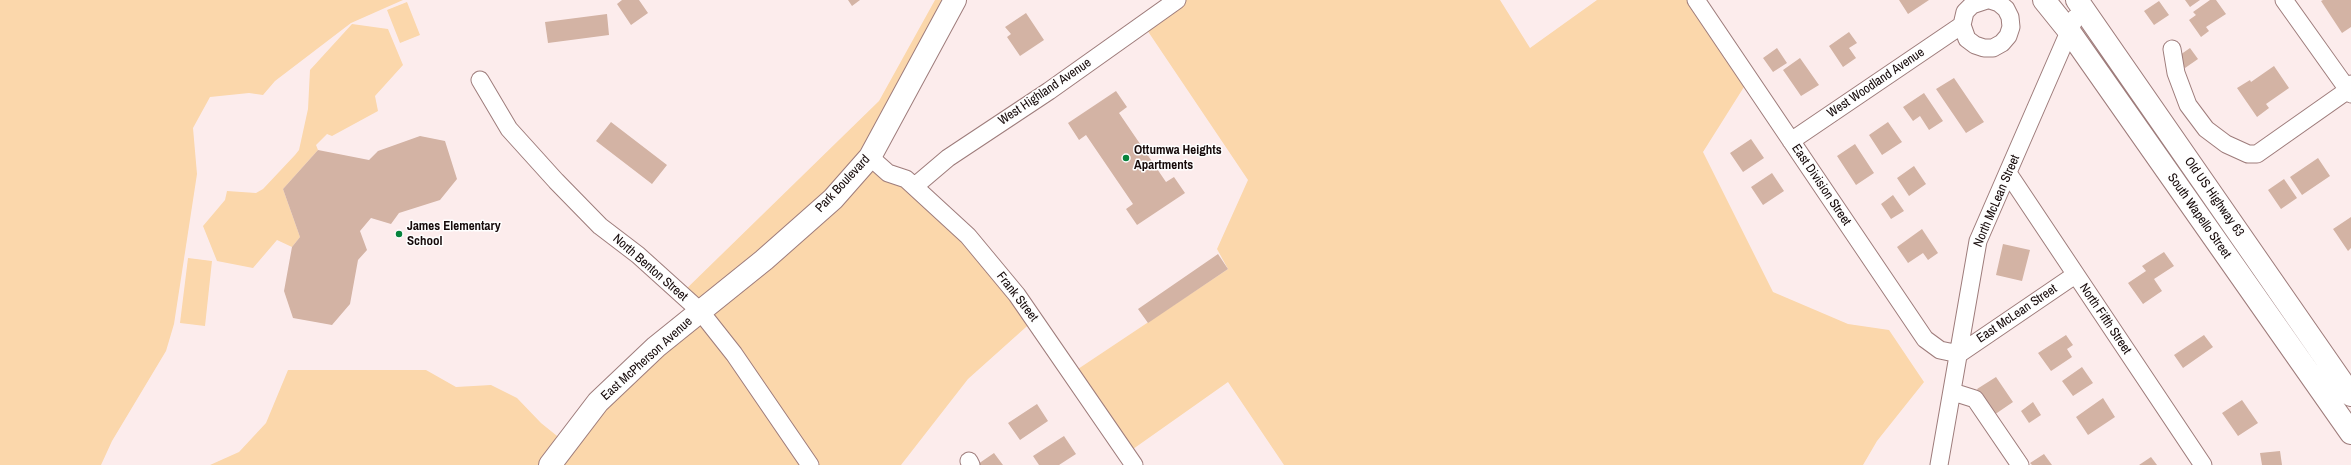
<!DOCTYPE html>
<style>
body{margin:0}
canvas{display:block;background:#fcecec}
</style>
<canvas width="2351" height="465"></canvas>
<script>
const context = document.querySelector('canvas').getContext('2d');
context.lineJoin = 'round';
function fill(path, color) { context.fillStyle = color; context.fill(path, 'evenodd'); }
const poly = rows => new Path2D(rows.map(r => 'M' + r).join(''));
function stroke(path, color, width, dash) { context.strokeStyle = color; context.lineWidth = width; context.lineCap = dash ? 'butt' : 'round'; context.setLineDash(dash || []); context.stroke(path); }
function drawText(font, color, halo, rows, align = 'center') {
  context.font = font + ' "Archivo Narrow",sans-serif'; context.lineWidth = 3; context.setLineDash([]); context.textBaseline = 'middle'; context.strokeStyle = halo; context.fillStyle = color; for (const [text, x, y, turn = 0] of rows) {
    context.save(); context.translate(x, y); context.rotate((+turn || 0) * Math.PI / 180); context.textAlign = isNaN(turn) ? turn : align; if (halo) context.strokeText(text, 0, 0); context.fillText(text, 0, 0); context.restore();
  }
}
fill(poly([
 [0,0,403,0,351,23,275,81,263,95,249,93,210,97,193,128,197,174,174,324,166,351,112,441,101,465,0,465],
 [935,0,955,0,870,157,906,179,1035,319,968,379,901,465,210,465,239,452,266,423,288,370,426,370,456,387,491,385,517,398,541,423,567,444,700,312,681,294,879,101],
 [1177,0,1500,0,1530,48,1597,0,1696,0,1749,79,1703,152,1773,292,1848,324,1889,330,1924,382,1877,441,1863,465,1284,465,1228,382,1126,454,1072,373,1228,269,1217,249,1248,180,1143,24],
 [407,2,420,35,400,43,387,10],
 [352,24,388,29,403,65,375,96,378,111,332,136,327,134,316,145,318,150,283,189,300,237,292,247,277,240,253,268,217,261,203,226,225,200,227,191,256,193,263,189,295,155,299,150,308,109,310,70],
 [188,258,212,261,205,326,180,323]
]), '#fbd7ab');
fill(poly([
 [622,0,639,0,648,13,631,25,617,4],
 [848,0,860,0,852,6],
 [1899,0,1929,0,1908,14],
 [2185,0,2200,0,2190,7],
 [2210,0,2216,0,2226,14,2206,27,2209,31,2201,37,2189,20,2196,15,2193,12],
 [2323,0,2351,0,2351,27,2342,33,2321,1],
 [2159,1,2169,15,2154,25,2144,11],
 [1026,13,1044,40,1020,56,1007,37,1011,34,1005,27],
 [607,14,609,35,548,43,545,22],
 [1849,32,1857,43,1849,48,1856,58,1843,67,1829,46],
 [1777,48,1787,63,1773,72,1763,58],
 [2190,48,2198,59,2185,68,2177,57],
 [1800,58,1819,85,1801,96,1783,70],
 [2274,66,2289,88,2266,104,2269,108,2257,117,2237,88,2250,80,2251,82],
 [1954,78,1984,122,1966,133,1936,89],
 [1116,91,1127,107,1119,113,1166,182,1174,177,1185,193,1137,225,1126,209,1133,204,1086,135,1079,140,1068,123],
 [1924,93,1943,121,1929,130,1920,116,1913,121,1903,107],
 [611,122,667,165,652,184,596,141],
 [1888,122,1902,142,1882,155,1869,135],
 [420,136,445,141,457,179,440,200,399,213,391,224,371,218,360,231,367,250,358,260,350,304,332,325,293,318,284,291,292,247,300,237,283,189,318,150,369,160,378,151],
 [1751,139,1764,158,1743,172,1730,153],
 [1855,144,1874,173,1856,185,1837,156],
 [2318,158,2330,176,2302,195,2290,177],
 [1914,166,1926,184,1909,196,1897,178],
 [1772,173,1784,191,1763,205,1751,187],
 [2284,179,2297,198,2281,209,2268,190],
 [1893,195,1904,211,1891,219,1881,204],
 [2351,217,2351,248,2348,251,2333,229],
 [1922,229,1938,253,1928,260,1923,253,1908,263,1897,247],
 [2003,244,2030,250,2022,281,1996,275],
 [2164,252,2174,266,2154,279,2162,291,2143,304,2128,283,2146,271,2142,266],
 [1218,254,1228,269,1148,323,1138,309],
 [2066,335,2073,345,2067,349,2072,357,2051,371,2038,353],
 [2204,335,2213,347,2183,368,2174,355],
 [2082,367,2093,383,2073,396,2062,381],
 [1996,377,2013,402,1994,415,1977,389],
 [2103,398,2115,417,2088,435,2076,417],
 [2242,400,2258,423,2238,436,2222,413],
 [2033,402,2041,415,2029,423,2021,411],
 [1037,404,1048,421,1020,440,1008,423],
 [1064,436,1076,454,1059,465,1039,465,1033,456],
 [2280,451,2282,465,2262,465,2260,453],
 [994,453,1003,465,979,465,978,464],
 [2044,454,2052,465,2032,465,2030,463],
 [2151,457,2157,465,2139,465]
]), '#d3b3a4');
const minor = poly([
 [1696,0,1925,339,1940,350,1959,354,2075,275],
 [1987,0,1972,5,1965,12,1962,25,1967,39,1975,45,1984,48,1993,48,2002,43,2008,36,2011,27,2010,17,2006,9,1999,3,1990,0],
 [2284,0,2351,94],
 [2172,49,2176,73,2188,105,2206,129,2226,144,2248,154,2257,154,2348,90,2351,84],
 [480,80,509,129,556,181,600,226,638,255,700,311,734,354,810,465],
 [1791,141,1962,25],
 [870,157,888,173,906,179,968,236,1017,295,1134,465],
 [2008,173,2203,465],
 [915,186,948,158,1049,91,1177,0],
 [1953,392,1975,399,2020,465],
 [969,461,971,465],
 [1939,465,1978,241,2075,18]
]);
const major = poly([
 [550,465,598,402,656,347,764,260,833,199,870,157,955,0]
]);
const highway = poly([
 [2044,0,2069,31,2351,433],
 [2077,0,2351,395]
]);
stroke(minor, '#9e7c7b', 19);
stroke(major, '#9e7c7b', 24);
stroke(highway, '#9e7c7b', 24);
stroke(minor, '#fff', 17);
stroke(major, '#fff', 22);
stroke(highway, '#fff', 22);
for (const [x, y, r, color] of [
 [1126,158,4,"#06833c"],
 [399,234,4,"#06833c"]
]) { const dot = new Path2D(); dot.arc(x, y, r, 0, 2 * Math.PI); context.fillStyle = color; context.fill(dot); stroke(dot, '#fefefe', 1.5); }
drawText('13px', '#160a0a', '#fefefe', [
 ["West Woodland Avenue",1876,83,-34],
 ["West Highland Avenue",1045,92,-34],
 ["Park Boulevard",843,184,-47],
 ["East Division Street",1821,185,56],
 ["Old US Highway 63",2214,197,55],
 ["North McLean Street",1997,201,-67],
 ["South Wapello Street",2199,216,55],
 ["North Benton Street",650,268,41],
 ["Frank Street",1017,297,52],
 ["East McLean Street",2017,314,-34],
 ["North Fifth Street",2105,319,56],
 ["East McPherson Avenue",647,359,-42]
]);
drawText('bold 13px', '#160a0a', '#fefefe', [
 ["Ottumwa Heights",1134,151],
 ["Apartments",1134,166],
 ["James Elementary",407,227],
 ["School",407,242]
], 'left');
</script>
